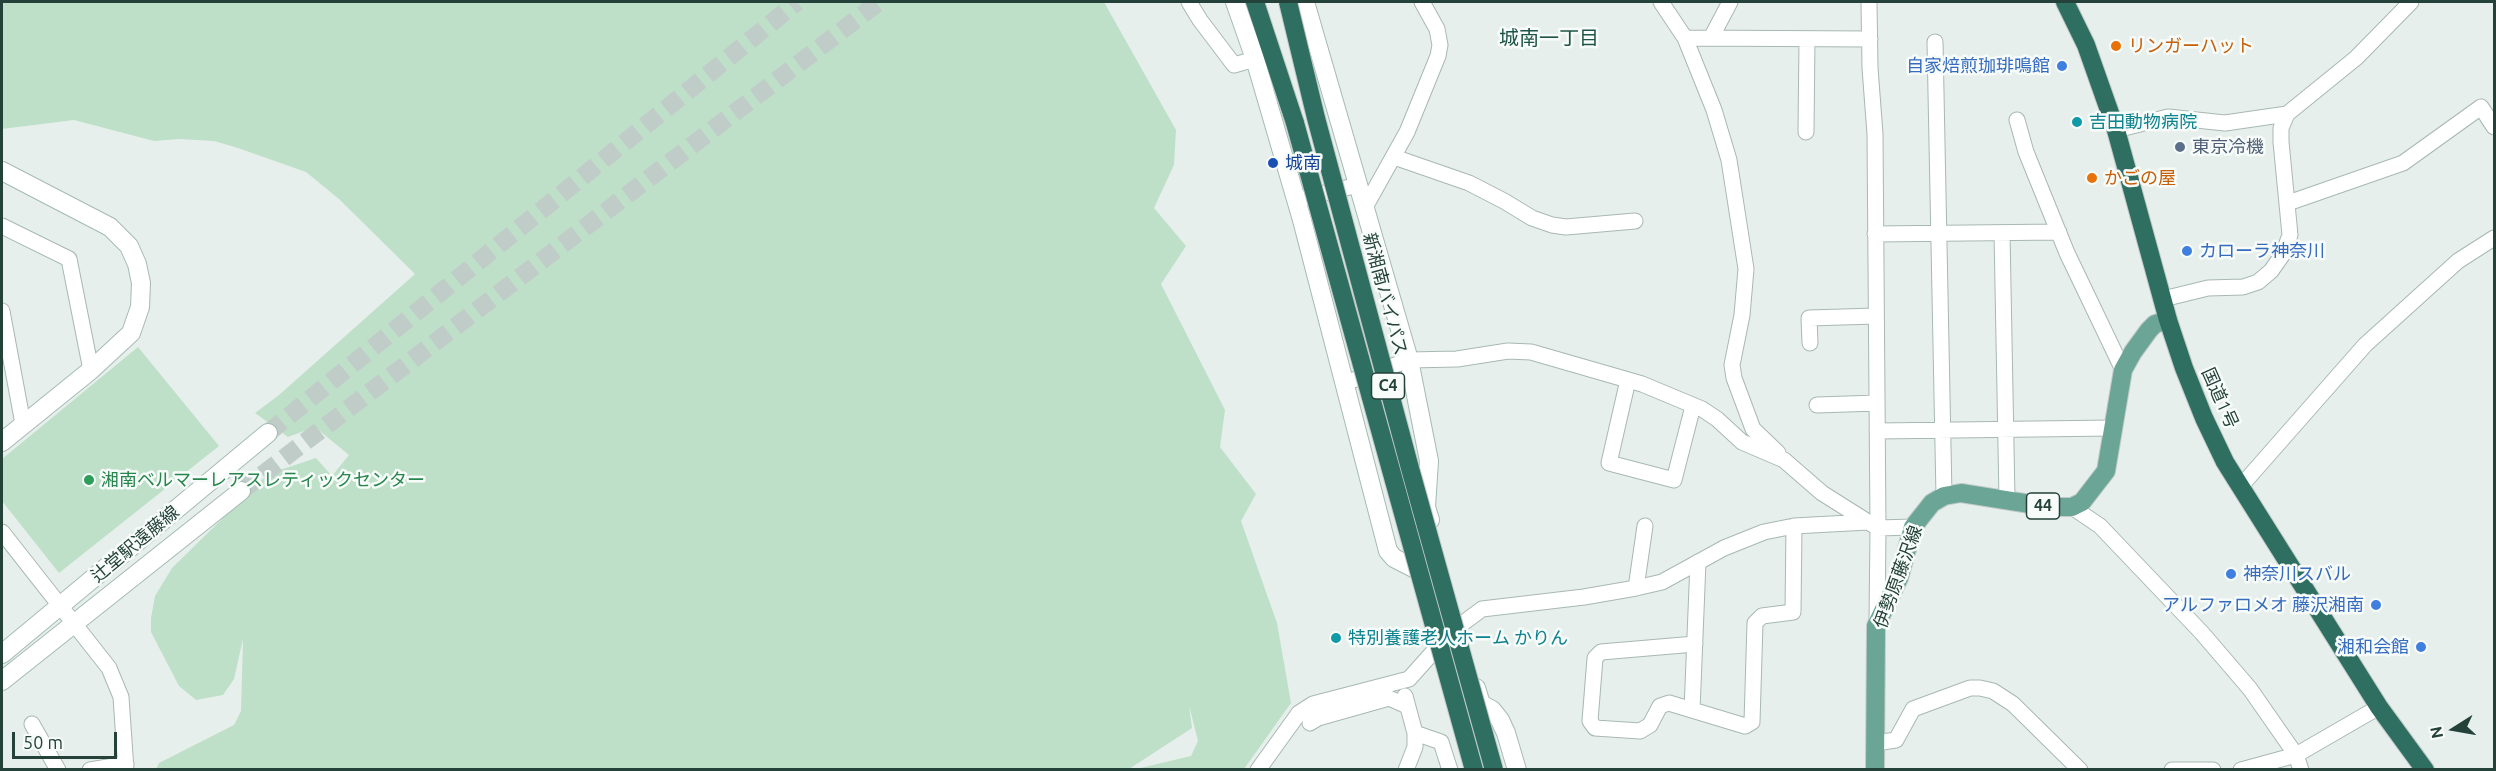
<!DOCTYPE html>
<meta charset="utf-8">
<style>
body{margin:0}
#map{position:relative;width:2496px;height:771px;overflow:hidden;background:#e6efeb;font-family:Ubuntu,sans-serif}
canvas{display:block}
.frame{position:absolute;inset:0;border:3px solid #24423a;pointer-events:none}
.north{position:absolute;left:2424px;top:699px;width:60px;height:60px;-webkit-text-stroke:4px #f7fbf9;paint-order:stroke;rotate:259deg;font-size:16px;font-weight:700;line-height:24px;text-align:center;color:#24423a}
.north::after{content:'';display:block;margin:auto;width:21px;height:27px;background:#24423a;clip-path:polygon(50% 0,100% 100%,50% 72%,0 100%)}
.scale{position:absolute;left:12px;top:732px;width:105px;height:27px;box-sizing:border-box;border:3px solid #24423a;border-top:0;padding-left:8px;font-size:18px;line-height:21px;white-space:nowrap;color:#24423a;-webkit-text-stroke:4px #f7fbf9;paint-order:stroke}
</style>
<div id="map">
<canvas width="2496" height="771"></canvas>
<div class="frame"></div>
<div class="north">N</div>
<div class="scale">50 m</div>
</div>
<script>
const context = document.querySelector('canvas').getContext('2d');
context.lineJoin = 'round';
function fill(path, color) { context.fillStyle = color; context.fill(path, 'evenodd'); }
const poly = rows => new Path2D(rows.map(r => 'M' + r).join(''));
function stroke(path, color, width, dash) { context.strokeStyle = color; context.lineWidth = width; context.lineCap = dash ? 'butt' : 'round'; context.setLineDash(dash || []); context.stroke(path); }
function drawText(font, color, halo, rows, align = 'center') {
  context.font = font + ' Ubuntu,"Noto Sans JP",sans-serif'; context.lineWidth = 5; context.setLineDash([]); context.textBaseline = 'middle'; context.strokeStyle = halo; context.fillStyle = color; for (const [text, x, y, turn = 0] of rows) {
    context.save(); context.translate(x, y); context.rotate((+turn || 0) * Math.PI / 180); context.textAlign = isNaN(turn) ? turn : align; if (halo) context.strokeText(text, 0, 0); context.fillText(text, 0, 0); context.restore();
  }
}
fill(poly([
 [2,2,1104,2,1176,130,1174,165,1154,208,1186,246,1161,284,1225,410,1220,447,1256,494,1241,521,1277,623,1291,703,1244,769,1136,769,1191,756,1198,741,1189,705,1192,728,1129,769,156,769,159,763,234,725,241,711,243,639,234,679,223,695,196,700,179,686,151,632,151,618,155,596,172,568,268,474,316,458,332,476,349,455,315,427,288,437,255,413,279,395,415,274,339,199,306,172,238,148,214,141,179,139,154,141,74,120,2,129],
 [138,347,219,446,59,573,2,501,2,459]
]), '#bfe0c8');
stroke(poly([
 [268,433,797,2],
 [241,491,879,2]
]), '#bfccc8', 18, [18, 9]);
const street = poly([
 [1189,2,1200,20,1234,65,1255,59],
 [1661,2,1685,38,1714,110,1729,160,1746,269,1742,315,1732,365,1734,378,1753,429,1778,453],
 [1869,2,1870,68,1875,134,1878,528,1877,622],
 [1685,38,1870,39],
 [1711,38,1730,2],
 [1935,42,1944,496],
 [2017,120,2026,152,2067,253,2123,370],
 [2116,130,2168,117,2225,123,2287,114,2356,58,2411,2],
 [1806,132,1807,39],
 [1394,157,1469,183,1504,201,1532,218,1552,225,1566,227,1635,221],
 [1296,200,1358,185],
 [2288,203,2403,163,2481,107,2494,127],
 [1364,209,1407,132,1438,56,1440,45,1437,29,1422,2],
 [2,226,69,259,91,370],
 [2002,233,2007,499],
 [1875,234,2059,232],
 [2163,299,2208,288,2243,287,2258,282,2271,271,2283,254,2290,235,2281,142,2281,128,2287,114],
 [2,311,23,424],
 [1810,343,1809,318,1876,316],
 [1628,380,1609,463,1674,480,1693,406],
 [1345,383,1409,360,1457,359,1508,351,1531,352,1642,384,1702,409,1717,419,1742,442,1784,460,1822,493,1868,522,1878,528,1913,527],
 [1817,405,1877,403],
 [1877,431,2113,428],
 [2241,486,2365,345,2458,261,2494,238],
 [2072,507,2100,526,2202,633,2250,689,2296,755,2301,770],
 [2,532,109,668,121,697,126,770],
 [1636,588,1645,526],
 [1695,644,1601,652,1595,658,1590,721,1595,728,1640,731,1650,725,1660,706,1669,703,1745,726,1752,722,1755,623,1762,616,1793,612,1794,526],
 [1405,696,1415,733,1415,747,1406,770],
 [1692,710,1698,562],
 [1310,723,1318,718,1389,698,1407,706],
 [32,724,58,770],
 [1415,733,1441,742,1450,770],
 [1875,743,1896,740,1913,709,1970,688,1980,688,1993,691,2013,704,2080,770],
 [90,770,126,764],
 [1258,770,1299,713,1313,704,1409,679,1451,632,1482,609,1584,597,1636,588,1662,582,1724,548,1764,532,1794,526,1868,522],
 [2172,770,2213,770],
 [2241,770,2296,755,2379,707]
]);
const secondary = poly([
 [1235,2,1255,59,1302,220,1388,551,1394,558,1435,579,1441,597],
 [1305,2,1409,360,1429,461,1426,507,1430,520],
 [2,171,110,227,129,246,137,264,141,283,140,307,131,333,91,370,2,442],
 [2,654,268,433],
 [2,681,241,491],
 [1476,688,1481,704,1492,710,1500,720,1506,733,1517,770]
]);
const primary = poly([
 [1875,770,1876,626,1899,578,1913,527,1932,503,1944,496,1961,493,2049,507,2072,507,2082,502,2106,471,2123,370,2133,352,2149,330,2155,324,2168,320]
]);
const highway = poly([
 [1255,2,1295,123],
 [2065,2,2086,45,2116,130,2168,320,2184,368,2204,418,2225,462,2379,707,2425,770]
]);
stroke(street, '#a8b8b2', 17);
stroke(secondary, '#a4bbb3', 20);
stroke(primary, '#c2cac8', 20);
stroke(highway, '#c2cac8', 20);
stroke(street, '#fff', 15);
stroke(secondary, '#fff', 18);
stroke(primary, '#6aa596', 18);
stroke(highway, '#2f6f62', 18);
const highwayBridge = poly([
 [1288,2,1316,118,1411,472,1494,770],
 [1295,123,1474,770]
]);
stroke(highwayBridge, '#c2cac8', 20, []);
stroke(highwayBridge, '#2f6f62', 18);
for (const [x, y, r, color] of [
 [2116,46,6,"#e8710a"],
 [2062,66,6,"#3f7fe0"],
 [2077,122,6,"#0f9aa8"],
 [2180,147,6,"#5c6f8a"],
 [1273,163,6,"#1a4fb4"],
 [2092,178,6,"#e8710a"],
 [2187,251,6,"#3f7fe0"],
 [89,480,6,"#2e9e5b"],
 [2231,574,6,"#3f7fe0"],
 [2376,605,6,"#3f7fe0"],
 [1336,638,6,"#0f9aa8"],
 [2421,647,6,"#3f7fe0"]
]) { const dot = new Path2D(); dot.arc(x, y, r, 0, 2 * Math.PI); context.fillStyle = color; context.fill(dot); stroke(dot, '#f7fbf9', 2); }
for (const [x, y, w] of [
 [1388,386,33],
 [2043,506,33]
]) { const box = new Path2D(); box.roundRect(x - w / 2, y - 13, w, 26, 4.5); context.fillStyle = '#f7fbf9'; context.fill(box); stroke(box, '#24423a', 1.5); }
drawText('bold 16px', '#24423a', null, [
 ["C4",1388,386],
 ["44",2043,506]
]);
drawText('18px', '#c56008', '#f7fbf9', [
 ["リンガーハット",2128,46],
 ["かごの屋",2104,178]
], 'left');
drawText('18px', '#366cbe', '#f7fbf9', [
 ["自家焙煎珈琲鳴館",2050,66],
 ["カローラ神奈川",2199,251,"left"],
 ["神奈川スバル",2243,574,"left"],
 ["アルファロメオ 藤沢湘南",2364,605],
 ["湘和会館",2409,647]
], 'right');
drawText('18px', '#0d838f', '#f7fbf9', [
 ["吉田動物病院",2089,122],
 ["特別養護老人ホーム かりん",1348,638]
], 'left');
drawText('18px', '#4e5e75', '#f7fbf9', [
 ["東京冷機",2192,147]
], 'left');
drawText('18px', '#164399', '#f7fbf9', [
 ["城南",1285,163]
], 'left');
drawText('18px', '#24423a', '#f7fbf9', [
 ["新湘南バイパス",1385,294,75],
 ["国道1号",2220,398,66],
 ["辻堂駅遠藤線",135,544,-40],
 ["伊勢原藤沢線",1898,577,-70]
]);
drawText('18px', '#27864d', '#f7fbf9', [
 ["湘南ベルマーレアスレティックセンター",101,480]
], 'left');
drawText('20px', '#1f5548', '#f7fbf9', [
 ["城南一丁目",1549,38]
]);
</script>
